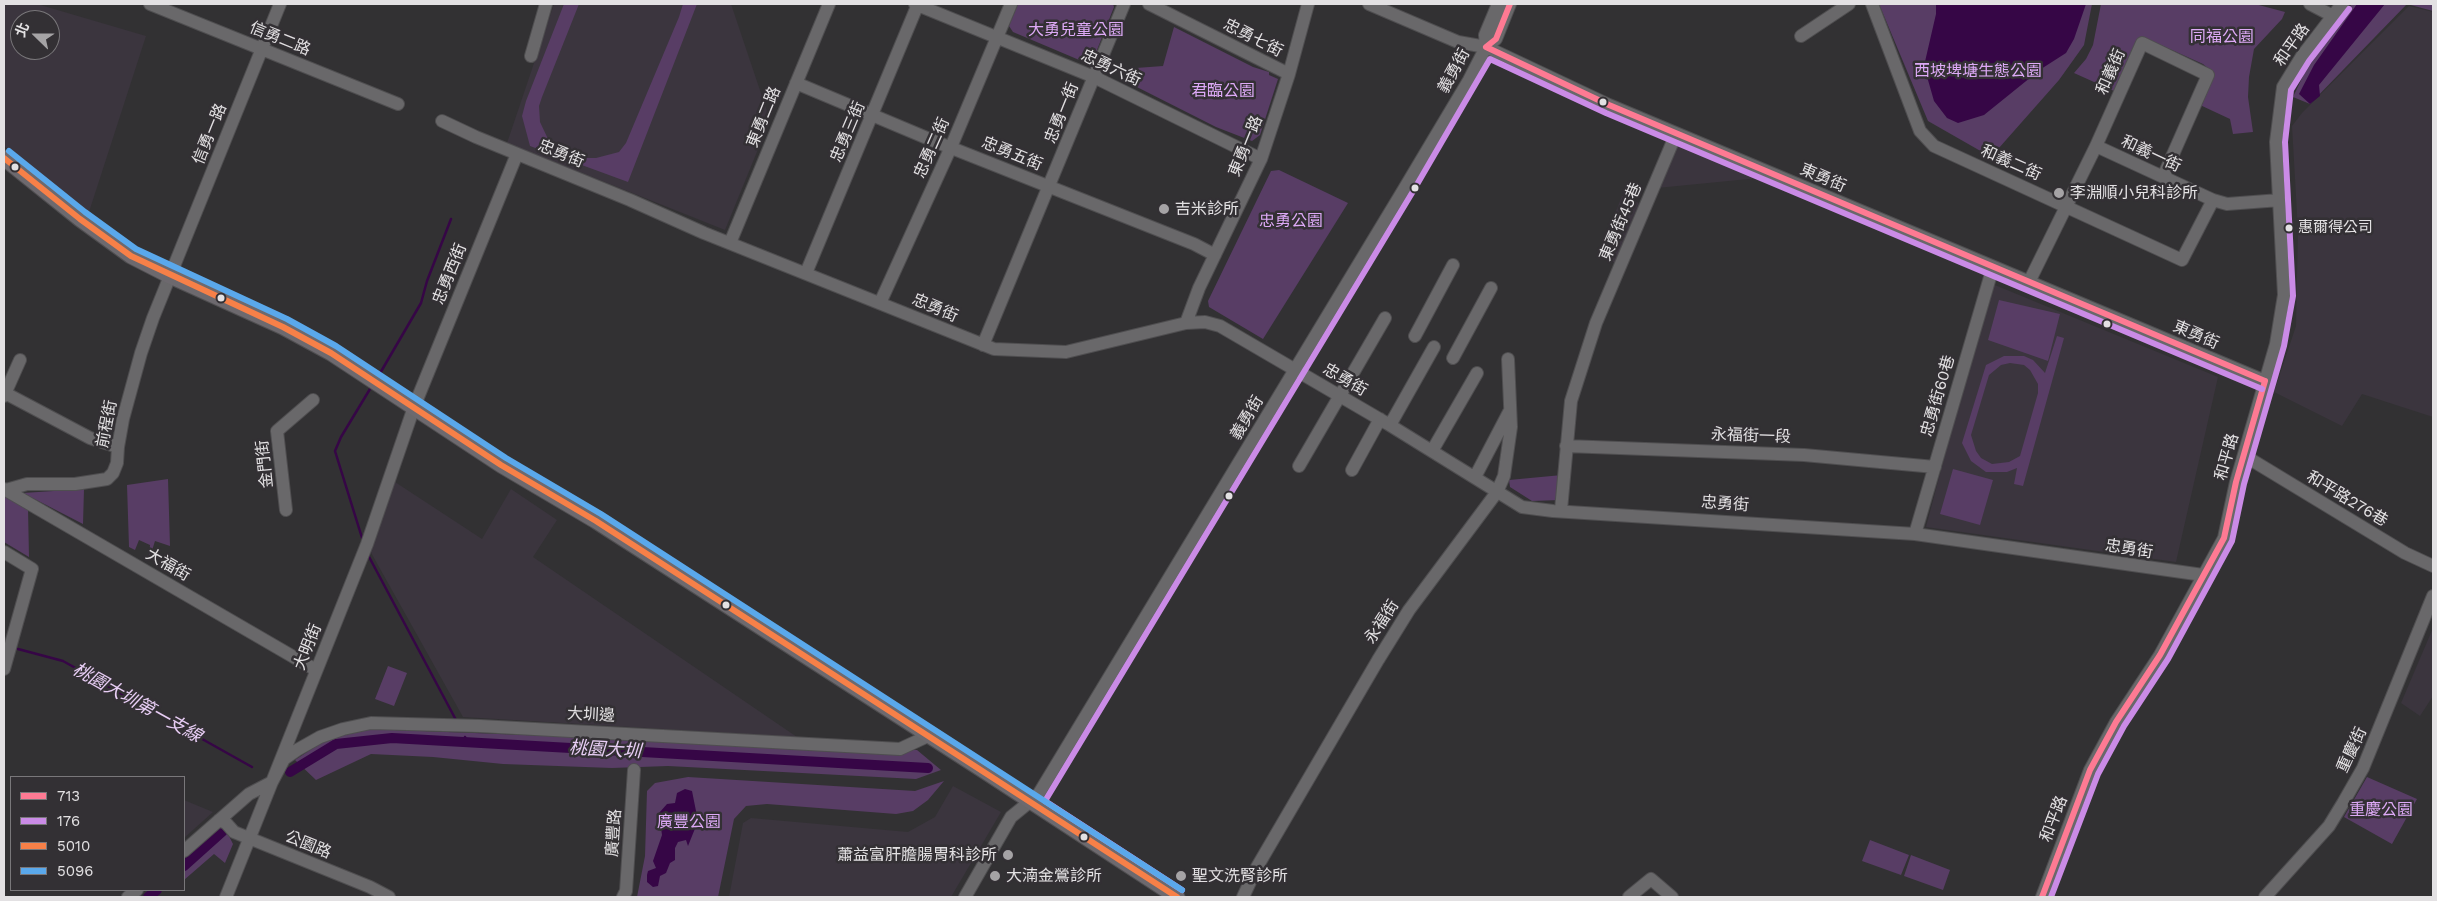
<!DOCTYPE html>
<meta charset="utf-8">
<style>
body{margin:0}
#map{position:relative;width:2437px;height:901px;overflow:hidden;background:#323133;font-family:"Work Sans","Noto Sans TC",sans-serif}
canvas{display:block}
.frame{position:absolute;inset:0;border:5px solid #e3e1e3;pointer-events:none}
.legend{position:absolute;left:10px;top:776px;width:175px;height:115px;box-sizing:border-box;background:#333034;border:1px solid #79777a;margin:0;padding:6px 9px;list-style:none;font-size:15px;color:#e3e1e3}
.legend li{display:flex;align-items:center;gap:10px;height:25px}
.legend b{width:25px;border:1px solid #79777a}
.north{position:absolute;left:10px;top:10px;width:50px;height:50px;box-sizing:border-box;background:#333034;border:1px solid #79777a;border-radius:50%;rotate:292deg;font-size:14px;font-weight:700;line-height:20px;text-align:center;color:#e3e1e3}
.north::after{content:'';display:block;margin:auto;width:18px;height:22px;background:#a5a3a5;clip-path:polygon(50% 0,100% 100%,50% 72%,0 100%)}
</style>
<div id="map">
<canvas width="2437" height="901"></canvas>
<div class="frame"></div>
<ul class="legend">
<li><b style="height:6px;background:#fe7a93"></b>713</li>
<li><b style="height:6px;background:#ca8be6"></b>176</li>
<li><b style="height:6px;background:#f78048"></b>5010</li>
<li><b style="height:6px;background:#5aa8eb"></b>5096</li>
</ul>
<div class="north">北</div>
</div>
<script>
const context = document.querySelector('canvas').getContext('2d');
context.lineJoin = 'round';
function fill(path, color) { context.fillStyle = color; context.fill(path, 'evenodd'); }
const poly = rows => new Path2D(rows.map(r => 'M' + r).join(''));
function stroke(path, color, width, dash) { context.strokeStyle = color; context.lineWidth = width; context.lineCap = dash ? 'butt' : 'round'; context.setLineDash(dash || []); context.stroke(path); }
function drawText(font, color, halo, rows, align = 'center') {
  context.font = font + ' "Work Sans","Noto Sans TC",sans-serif'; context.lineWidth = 5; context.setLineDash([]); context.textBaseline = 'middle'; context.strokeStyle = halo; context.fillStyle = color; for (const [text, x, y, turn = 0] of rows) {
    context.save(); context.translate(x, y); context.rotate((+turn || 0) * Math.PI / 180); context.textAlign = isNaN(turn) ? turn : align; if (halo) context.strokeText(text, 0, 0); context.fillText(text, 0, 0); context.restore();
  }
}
fill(poly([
 [4,4,37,4,146,36,89,212,4,146],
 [20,20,50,20,50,50,20,50],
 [554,4,731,4,770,120,725,230,507,143],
 [2409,6,2433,12,2433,417,2362,394,2342,426,2274,392,2296,326,2298,231,2292,126,2302,113],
 [1677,142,1759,178,1657,188],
 [1622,196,1639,203,1615,263,1598,256],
 [1990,283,2218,377,2176,562,1926,527],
 [395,482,482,539,511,489,557,520,533,557,797,737,463,717,369,549],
 [2433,628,2433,696,2420,716,2401,703],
 [953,786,1001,812,951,897,729,897,743,823,751,818,908,832,935,817],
 [184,800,213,812,184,838]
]), '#3b353e');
fill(poly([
 [564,4,579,4,542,97,539,106,540,122,548,139,584,158,596,158,619,152,626,143,679,17,683,4,697,4,628,182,530,146,522,116,526,101],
 [1018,4,1113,4,1114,7,1093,60,1084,62,1013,32,1009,26],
 [1879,4,2092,4,2084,45,2059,80,1991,157,1928,121],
 [2101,4,2255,4,2285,12,2282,19,2254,49,2249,77,2248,97,2253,132,2233,134,2230,119,2200,105,2212,72,2203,64,2143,37,2141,37,2114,91,2074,73,2086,59,2093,45],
 [2352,4,2433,4,2433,11,2407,4,2310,104,2293,97,2304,74],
 [1174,27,1253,67,1269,72,1269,75,1278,79,1260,135,1252,141,1216,127,1129,83,1136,68,1163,66],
 [1279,170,1348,203,1263,339,1209,307,1208,301,1271,171],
 [1999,300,2060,314,2048,361,1988,340],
 [2057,336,2064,338,2023,486,2014,484,2017,468,2007,472,1986,472,1971,461,1962,443,1986,365,2004,356,2024,356,2033,360,2045,373],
 [2010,363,2024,365,2030,370,2038,384,2038,393,2020,456,2009,462,1992,464,1981,458,1976,451,1971,435,1989,375,2001,365],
 [1953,469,1993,480,1980,525,1940,514],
 [1562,475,1560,500,1532,501,1510,487,1509,480],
 [168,479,170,546,155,541,149,560,150,545,139,540,135,550,129,547,127,485],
 [84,489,83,524,23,493],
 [4,493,28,508,29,557,4,542],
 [388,666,407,673,394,706,375,699],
 [369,729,917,750,941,770,916,779,668,766,612,768,503,764,433,757,371,754,316,780,295,760,327,739],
 [688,777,915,791,944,781,928,800,913,811,896,814,767,804,746,806,734,819,718,897,637,897,645,856,647,791,655,783],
 [2367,777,2417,799,2392,844,2344,817],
 [227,832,233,844,225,863,214,854,184,880,184,870],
 [1870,840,1909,855,1901,875,1862,861],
 [1911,855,1950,870,1943,890,1904,876]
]), '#583d65');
fill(poly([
 [1936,4,2086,4,2074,39,2066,53,2041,69,1984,115,1958,123,1947,118,1934,101,1924,66,1936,14],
 [2357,4,2385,4,2319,85,2320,96,2310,104,2299,94,2314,65],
 [685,789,692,791,698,821,688,846,686,840,678,842,675,848,675,860,670,863,666,873,660,876,658,886,653,887,647,882,647,875,648,871,656,868,653,861,662,835,659,813,667,804,675,803,677,793]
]), '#360646');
stroke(poly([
 [379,375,421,303,427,281,451,219],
 [363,541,335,451,341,437,370,389],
 [367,553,456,720],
 [18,649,63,661,252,767],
 [465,737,467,742]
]), '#360646', 2.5);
stroke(poly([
 [290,772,336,744,392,738,928,768],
 [184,866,223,831],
 [148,897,157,890]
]), '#360646', 10);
const minor = poly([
 [150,4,398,104],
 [915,4,1094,77,1261,159],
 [1149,4,1289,74],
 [1369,4,1458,42,1486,47,1609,105,2265,381],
 [1872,4,1920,131,1934,146,2182,260,2213,200],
 [2310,4,2333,16],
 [1801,36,1849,4],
 [1486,47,1485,35,1498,4],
 [531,56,546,4],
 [796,83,934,141,1194,244,1215,255],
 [442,121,476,137,630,200,704,233,994,349,1066,352,1186,323,1205,322,1220,326,1388,424,1522,507,1553,511,1915,534,2203,575],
 [2096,146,2213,200,2227,204,2280,200],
 [730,243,829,4],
 [806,273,918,4],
 [2029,282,2096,146,2142,43,2208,75,2163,177],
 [880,303,951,147,1011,4],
 [1186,323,1199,288,1261,159,1289,74,1308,4],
 [1415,336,1453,265],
 [983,345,1124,4],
 [1453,358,1491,288],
 [5,393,90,438,118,447],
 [4,396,20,360],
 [1390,425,1434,347],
 [1566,446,1804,455,1935,467],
 [1432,451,1477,373],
 [2245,456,2405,553,2433,566],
 [1299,466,1385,318],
 [1352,470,1380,419],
 [1475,477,1509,412],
 [4,489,316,670],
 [6,490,27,484,75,484,107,479,113,473,117,463,118,447,123,419,141,353,153,318,280,4],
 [286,510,277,431,313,400],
 [1561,510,1571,401,1596,323,1676,134],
 [1915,534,1993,267],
 [4,552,32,569,4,669],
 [219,820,226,823,234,832,370,887,389,897],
 [184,851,249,794,272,782,284,759,297,750,320,737,343,729,371,723,480,726,900,749,928,736],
 [128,897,137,890],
 [226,897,367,544,414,407,517,154],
 [623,897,626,891,634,770],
 [965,897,1011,817,1038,795,1404,189,1469,80,1486,47,1496,39,1510,4],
 [1243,897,1257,867,1378,660,1409,610,1497,492,1504,476,1511,427,1508,359],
 [1629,897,1651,879,1672,897],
 [2042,897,2090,770,2116,722,2160,655,2224,538,2236,482,2276,344,2284,295,2276,142,2283,87,2302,56,2342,4],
 [2265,897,2329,826,2343,803,2363,768,2433,596]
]);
const major = poly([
 [4,158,80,219,131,256,170,276,283,327,331,353,501,465,596,521,986,772,1177,897]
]);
stroke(minor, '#4f4e50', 14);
stroke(major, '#4f4e50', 17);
stroke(minor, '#69686a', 12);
stroke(major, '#6d696e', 15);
stroke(poly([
 [1486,47,1609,105,2265,381],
 [1486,47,1496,39,1510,4],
 [2042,897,2090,770,2116,722,2160,655,2224,538,2236,482,2265,381]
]), '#fe7a93', 6);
stroke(poly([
 [1182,890,1045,801,1412,193,1490,59,1606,113,2262,389],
 [2051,897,2098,774,2124,726,2168,659,2232,541,2244,484,2284,346,2293,296,2285,142,2291,90,2309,61,2349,9]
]), '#ca8be6', 6);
stroke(poly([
 [4,158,80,219,131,256,283,327,331,353,501,465,596,521,1177,897]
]), '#f78048', 6);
stroke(poly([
 [9,151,85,212,136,249,287,319,336,346,506,458,601,514,1182,890]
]), '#5aa8eb', 6);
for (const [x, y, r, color] of [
 [1603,102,4.5,"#e3e1e3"],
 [15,167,4.5,"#e3e1e3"],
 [1415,188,4.5,"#e3e1e3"],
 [2059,193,6,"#a5a3a5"],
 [1164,209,6,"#a5a3a5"],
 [2289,228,4.5,"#e3e1e3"],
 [221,298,4.5,"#e3e1e3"],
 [2107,324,4.5,"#e3e1e3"],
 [1229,496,4.5,"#e3e1e3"],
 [726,605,4.5,"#e3e1e3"],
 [1084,837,4.5,"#e3e1e3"],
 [1008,855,6,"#a5a3a5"],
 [995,876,6,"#a5a3a5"],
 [1181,876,6,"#a5a3a5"]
]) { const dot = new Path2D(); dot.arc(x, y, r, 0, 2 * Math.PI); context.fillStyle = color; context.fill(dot); stroke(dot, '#333034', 2); }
drawText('15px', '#e3e1e3', '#333034', [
 ["惠爾得公司",2298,228]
], 'left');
drawText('16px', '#dda9f6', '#333034', [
 ["大勇兒童公園",1076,30],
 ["同福公園",2222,37],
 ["西坡埤塘生態公園",1978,71],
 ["君臨公園",1223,91],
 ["忠勇公園",1291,221],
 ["重慶公園",2381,810],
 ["廣豐公園",689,822]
]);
drawText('16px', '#e3e1e3', '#333034', [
 ["忠勇七街",1253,38,27],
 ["信勇二路",280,39,22],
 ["和平路",2292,45,-55],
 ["忠勇六街",1111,68,25],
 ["義勇街",1454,71,-61],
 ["和義街",2111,72,-66],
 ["忠勇一街",1062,113,-68],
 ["東勇二路",764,117,-68],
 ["忠勇三街",848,132,-67],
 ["信勇一路",210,134,-68],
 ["東勇一路",1246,146,-68],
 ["忠勇二街",932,148,-66],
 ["忠勇街",561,154,22],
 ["忠勇五街",1012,154,22],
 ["和義一街",2151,154,25],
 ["和義二街",2011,163,24],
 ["東勇街",1823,178,23],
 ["東勇街45巷",1621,222,-67],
 ["忠勇西街",450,274,-68],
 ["忠勇街",935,308,23],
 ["東勇街",2196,335,23],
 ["忠勇街",1345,380,30],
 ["忠勇街60巷",1938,396,-74],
 ["義勇街",1247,418,-59],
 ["前程街",107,424,-79],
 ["永福街一段",1751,436,2],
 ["和平路",2227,457,-74],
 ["金門街",265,464,-96],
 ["和平路276巷",2347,499,31],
 ["忠勇街",1725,504,4],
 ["忠勇街",2129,549,9],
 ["大福街",168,565,30],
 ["永福街",1382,622,-57],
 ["大明街",308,647,-68],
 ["大圳邊",591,715,3],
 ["重慶街",2352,750,-65],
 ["和平路",2054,819,-69],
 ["廣豐路",614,833,-86],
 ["公園路",308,845,22]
]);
drawText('16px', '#e3e1e3', '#333034', [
 ["李淵順小兒科診所",2070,193],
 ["吉米診所",1175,209],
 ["蕭益富肝膽腸胃科診所",997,855,"right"],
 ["大湳金鶯診所",1006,876],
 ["聖文洗腎診所",1192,876]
], 'left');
drawText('italic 18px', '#e8cef5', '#333034', [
 ["桃園大圳第一支線",137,703,29],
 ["桃園大圳",605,750,3]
]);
</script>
